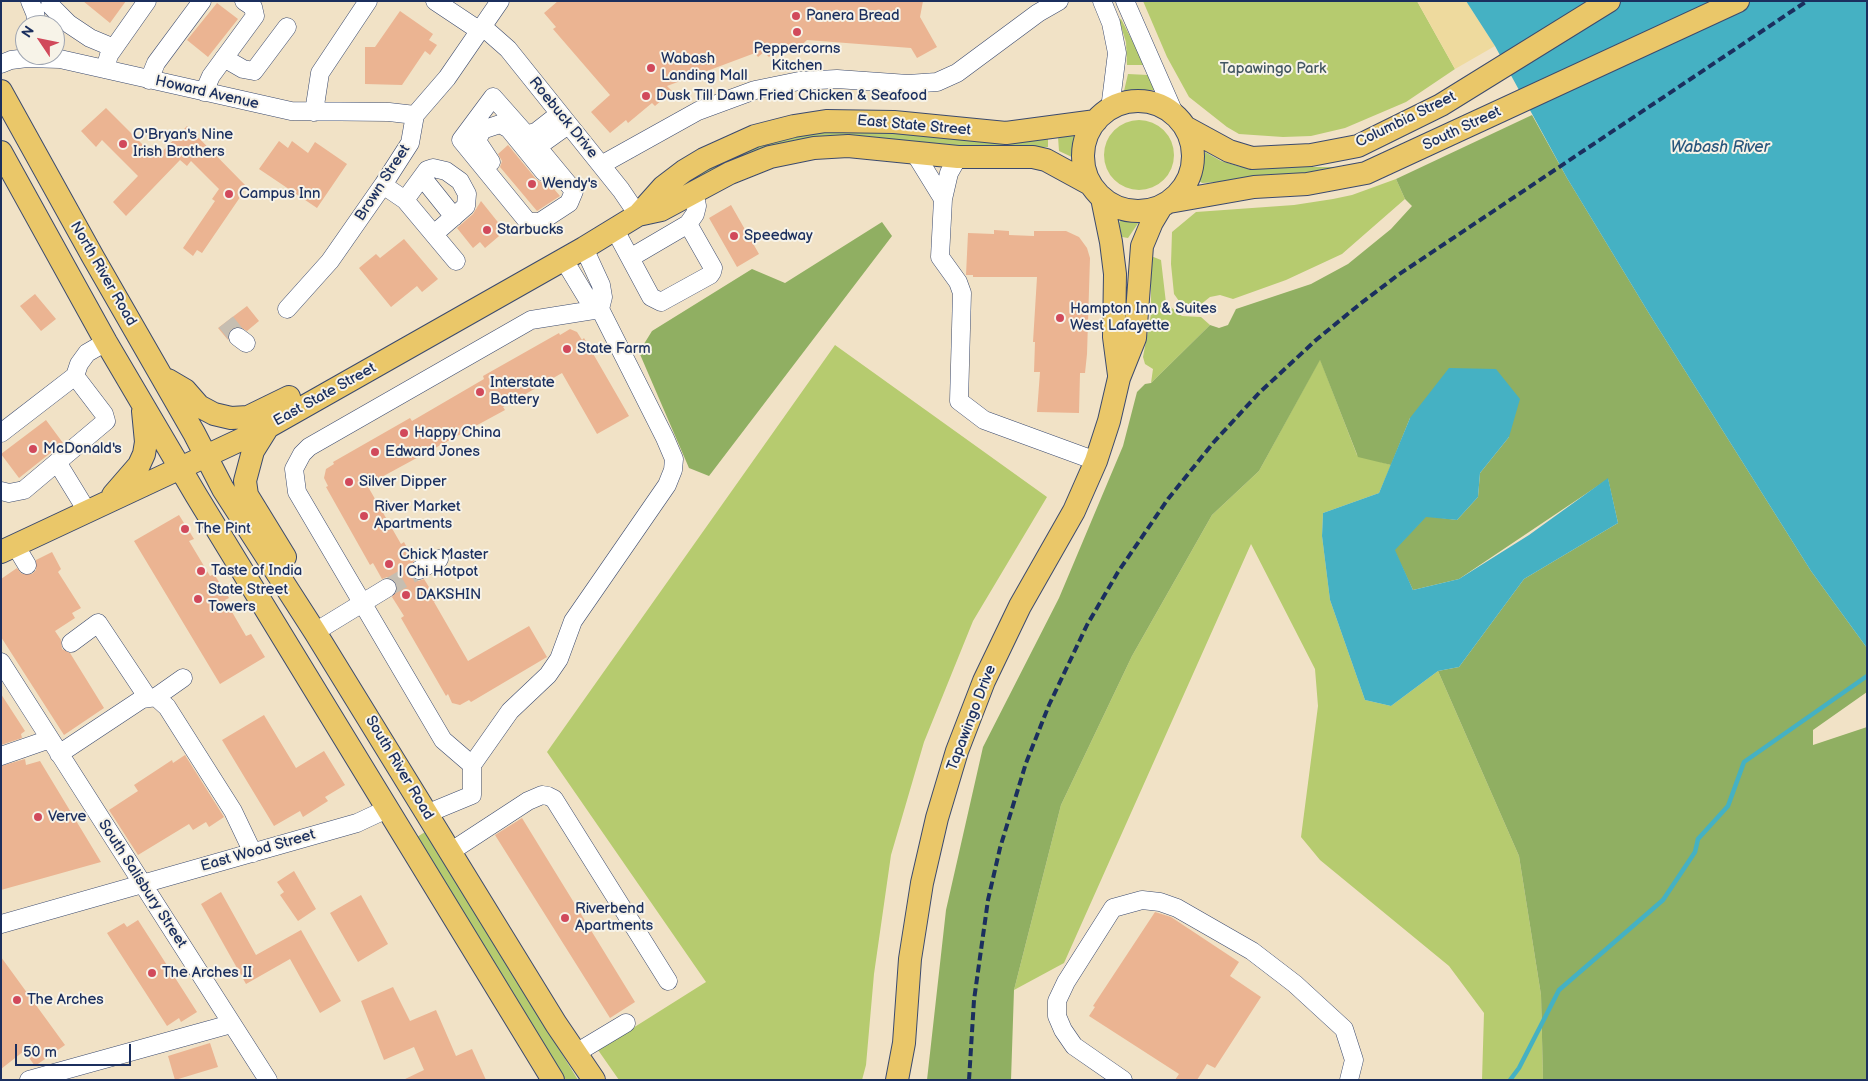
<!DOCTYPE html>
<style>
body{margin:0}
#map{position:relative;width:1868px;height:1081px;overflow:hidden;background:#f1e2c6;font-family:"Balsamiq Sans",sans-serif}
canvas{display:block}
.frame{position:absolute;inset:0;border:2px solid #1b2f5e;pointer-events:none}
.north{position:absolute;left:15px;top:15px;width:50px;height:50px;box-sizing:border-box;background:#f7f3e8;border:1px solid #9fa5b1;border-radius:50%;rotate:304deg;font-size:14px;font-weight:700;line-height:20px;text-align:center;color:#1b2f5e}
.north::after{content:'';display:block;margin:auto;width:18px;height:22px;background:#d1495b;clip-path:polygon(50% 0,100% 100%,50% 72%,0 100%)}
.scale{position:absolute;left:15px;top:1044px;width:116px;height:22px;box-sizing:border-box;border:2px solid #1b2f5e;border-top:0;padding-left:6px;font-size:15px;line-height:18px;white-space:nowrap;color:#1b2f5e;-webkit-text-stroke:4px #f7f3e8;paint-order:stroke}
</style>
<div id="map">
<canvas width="1868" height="1081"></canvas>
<div class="frame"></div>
<div class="north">N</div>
<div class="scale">50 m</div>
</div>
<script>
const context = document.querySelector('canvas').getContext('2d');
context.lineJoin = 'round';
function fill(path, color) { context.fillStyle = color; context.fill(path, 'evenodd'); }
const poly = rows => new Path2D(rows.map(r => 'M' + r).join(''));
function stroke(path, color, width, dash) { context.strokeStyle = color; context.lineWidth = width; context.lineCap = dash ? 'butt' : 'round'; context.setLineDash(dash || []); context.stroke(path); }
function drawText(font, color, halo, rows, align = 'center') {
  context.font = font + ' "Balsamiq Sans",sans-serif'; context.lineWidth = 4; context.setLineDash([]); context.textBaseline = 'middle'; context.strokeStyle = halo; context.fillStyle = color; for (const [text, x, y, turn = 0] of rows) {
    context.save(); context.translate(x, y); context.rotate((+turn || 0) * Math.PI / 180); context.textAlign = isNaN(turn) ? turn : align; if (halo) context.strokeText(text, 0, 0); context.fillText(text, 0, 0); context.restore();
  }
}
fill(poly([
 [1143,1,1417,1,1455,69,1406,102,1345,128,1311,136,1283,137,1239,134,1227,127,1189,97,1167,57],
 [1121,19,1144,63,1145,65,1127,65,1126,42,1119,20],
 [1128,74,1148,75,1156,90,1124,91],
 '1104 155a35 35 0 1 1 70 0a35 35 0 1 1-70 0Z',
 [847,129,1048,139,1048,147,1004,150,865,139,665,197,722,159,782,138],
 [1077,135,1074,158,1059,151,1058,137],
 [1205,152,1221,161,1241,167,1338,167,1303,177,1202,183,1199,181],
 [1396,179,1405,199,1342,254,1286,280,1233,299,1220,295,1210,297,1200,305,1187,305,1179,301,1174,294,1171,264,1172,232,1196,212,1294,205,1333,199,1352,195],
 [1121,219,1139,222,1128,238,1122,237,1119,223],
 [1151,256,1161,260,1166,303,1182,316,1201,317,1210,325,1151,383,1153,369,1145,364,1143,357,1151,314],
 [835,345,1047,497,973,621,924,742,891,855,874,974,866,1065,862,1080,619,1080,598,1050,706,982,547,752],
 [1320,359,1357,455,1391,465,1379,493,1323,513,1322,536,1330,600,1365,700,1391,706,1438,671,1519,856,1541,995,1543,1080,1482,1080,1484,1013,1449,966,1320,860,1301,837,1318,706,1315,669,1251,544,1064,963,1014,990,1061,805,1132,656,1212,515,1259,471],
 [425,832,427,833,578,1080,566,1080,552,1058,417,837]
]), '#b6cb6f');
fill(poly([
 [1532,115,1567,178,1650,315,1811,571,1867,648,1867,692,1813,730,1813,745,1867,727,1867,1080,1543,1080,1541,995,1519,856,1438,671,1459,667,1524,579,1618,523,1608,479,1459,579,1413,590,1394,550,1426,516,1457,520,1478,497,1480,473,1509,437,1410,418,1391,465,1358,457,1320,360,1259,471,1212,515,1132,656,1061,805,1014,990,1011,1080,927,1080,946,910,983,747,1059,598,1123,446,1137,392,1145,384,1151,383,1210,325,1219,328,1228,325,1236,309,1311,284,1348,264,1391,229,1412,206,1405,199,1396,179],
 [882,222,892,236,709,476,689,468,639,352,652,331,752,269,785,283]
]), '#90af62');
fill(poly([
 [1417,1,1466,1,1495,46,1455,69]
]), '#eeda9e');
fill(poly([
 [1466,1,1865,1,1867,4,1867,648,1811,571,1650,315,1567,178,1495,46],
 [1449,368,1496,369,1520,399,1509,437,1480,473,1478,497,1457,520,1426,517,1395,550,1413,590,1459,579,1529,535,1608,478,1618,523,1524,579,1459,667,1438,671,1391,706,1365,700,1330,600,1322,536,1323,513,1379,493,1410,418]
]), '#45b1c3');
stroke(poly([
 [1510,1080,1519,1068,1559,990,1663,900,1695,852,1698,839,1728,806,1744,762,1867,676]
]), '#45b1c3', 4.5);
fill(poly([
 [83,1,126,1,110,23],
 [558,1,923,1,920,17,937,47,917,58,911,48,807,40,793,53,784,43,769,57,764,52,758,57,755,53,667,86,672,91,655,106,652,103,628,123,626,120,610,133,591,112,610,95,553,29,556,27,544,13],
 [217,3,238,19,208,57,187,40],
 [400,11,433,34,429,40,437,45,430,55,425,51,402,85,365,84,365,47,375,47],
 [106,108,156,158,187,126,247,187,202,253,197,250,193,256,183,248,215,201,212,199,219,189,191,161,187,166,180,160,126,216,113,202,138,176,102,140,96,147,81,131],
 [279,141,288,148,292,141,308,153,315,142,347,164,317,208,259,169],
 [508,145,536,179,541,182,548,182,560,196,537,211,500,167,502,161,498,154],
 [481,201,505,231,485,248,480,242,473,248,457,228,473,214],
 [731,205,759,254,737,267,709,218],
 [994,230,1009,231,1009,235,1034,236,1034,231,1066,231,1079,237,1087,248,1090,258,1087,354,1085,373,1080,373,1079,413,1037,412,1040,372,1034,372,1035,342,1033,342,1037,277,973,277,973,275,966,275,968,233,994,234],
 [404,239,438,279,422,292,417,286,391,307,359,268,376,254,380,258],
 [35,294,56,319,41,331,20,306],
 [247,306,259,321,247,331,240,327,233,327,229,331,228,340,218,328],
 [570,329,577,332,582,340,584,338,629,416,597,434,562,373,503,407,505,410,367,485,401,544,404,542,414,561,408,569,410,576,418,581,424,579,437,600,434,602,468,661,529,626,547,657,471,702,469,700,460,705,452,703,448,694,446,696,401,618,404,616,392,597,398,588,396,582,387,577,382,579,373,563,370,565,326,487,328,486,324,478,326,469,334,464,333,462,410,418,412,421,484,379,483,376,559,333,560,335],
 [46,420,63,443,19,478,1,454],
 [179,515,194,539,189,541,210,576,214,574,229,598,225,600,246,636,251,634,265,657,220,684,134,541],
 [52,552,61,569,58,572,81,608,72,613,75,618,55,631,61,640,62,649,70,653,104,708,64,735,1,637,1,579,17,568,22,574,32,574,36,570,36,560],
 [1,694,25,731,21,734,22,738,1,745],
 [264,715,296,768,324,751,345,785,325,797,328,801,303,817,300,811,274,826,222,740],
 [185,755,224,817,209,827,206,822,193,830,189,824,138,855,109,810,138,791,134,785,172,760,173,763],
 [25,759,26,765,40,761,101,862,1,890,1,766],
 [522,818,635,1002,610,1018,495,835],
 [294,871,316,909,298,921,280,895,284,892,277,882],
 [221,892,256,955,301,930,341,1001,320,1013,290,959,246,984,201,904],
 [361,895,388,944,358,962,330,913],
 [1155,912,1171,917,1239,962,1230,976,1261,997,1215,1068,1207,1064,1197,1080,1175,1080,1179,1074,1089,1016,1095,1007,1093,1006],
 [138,920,197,1012,181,1022,179,1018,167,1026,107,933,124,923,127,927],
 [1,957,65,1045,35,1066,24,1051,1,1069],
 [393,987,410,1021,436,1010,456,1056,472,1049,486,1080,403,1080,424,1070,414,1047,384,1060,361,1001],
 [210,1043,218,1067,175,1080,168,1056]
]), '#ebb492');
stroke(poly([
 [226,322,238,337],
 [387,588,419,570]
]), '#c6beb1', 18, [18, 9]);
const minor = poly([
 [30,1,35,13,37,25],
 [435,1,480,31],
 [1102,1,1111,23,1117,53,1110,109],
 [1125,1,1175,115],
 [50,5,69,24,90,38,114,48],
 [483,27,508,49,621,190,638,215],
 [224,58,243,69,254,71,287,27],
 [1,64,11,60,27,58,60,59,291,111,389,112,415,115],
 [105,69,109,55,147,1],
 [149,80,156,63,202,1],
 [204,92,211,76,255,16,253,7,244,1],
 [314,112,320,73,368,1],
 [559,114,536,132,529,134,524,132,493,97,461,140,528,222,540,222,569,203,574,191,540,150,540,145,568,125],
 [914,152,943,199],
 [958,157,949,173,943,199,940,257,958,282,962,293,959,401,984,420,1096,461],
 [491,162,477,141,482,130,500,124,509,129,544,172],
 [601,165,698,111,755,90,799,81,837,79,908,84,937,82,957,73,1038,13,1059,1],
 [422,177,454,217],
 [383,185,405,200,456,261],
 [405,200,427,170,433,168,446,171,460,181,467,194,466,206,434,234],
 [615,230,651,297,661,302,710,275,712,272,713,268,688,224],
 [584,248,601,285,603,297,600,309],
 [630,258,688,224,695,214,697,206,694,192],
 [287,309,330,261,383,185,410,143,415,115,447,78,500,1],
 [238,337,246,343],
 [1,433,75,376,79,364,87,353,106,342],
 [57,462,87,511],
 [1,491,9,493,24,490,106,421,104,414,75,376],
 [15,545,27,565],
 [419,570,439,559],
 [315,632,387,588],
 [71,643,98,623,148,698],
 [1,662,268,1080],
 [156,697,183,678],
 [59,754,142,699,156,697,167,707,233,811,253,853],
 [1,756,50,739],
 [472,765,443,740,297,492,294,469,302,454,309,447,531,320,600,309],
 [426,814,472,795,472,765,510,711,548,675,559,659,573,621,667,485,673,470,674,459,665,438,600,309,587,298,564,260],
 [450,852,528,801,542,795,548,796,554,799,668,981],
 [1,924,357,823,387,809],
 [576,1053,626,1023],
 [29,1080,231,1024],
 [1123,1080,1074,1046,1063,1030,1057,1016,1057,1001,1066,982,1113,908,1142,900,1160,902,1177,908,1252,951,1295,984,1344,1029,1354,1060,1349,1080]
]);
const major = poly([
 [1,91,93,257,194,433,223,489,315,632,556,1024,594,1080],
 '1083 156a55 55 0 1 1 110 0a55 55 0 1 1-110 0Z',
 [1185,127,1229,151,1252,158,1311,155,1358,146,1441,105,1609,1],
 [1,152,106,342,196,495,553,1080],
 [1102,198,1111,242,1115,274,1114,337,1119,375],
 [1169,202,1254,187,1307,184,1366,173,1738,1],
 [638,215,661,210,730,173,770,157,814,148,848,146,958,157,1033,157,1046,160,1090,184],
 [168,380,185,390,199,406,214,414,231,418,248,417,289,397],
 [268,427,253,451,245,481,247,495,285,557],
 [113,495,139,465,144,454,146,442,143,411],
 [1,552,268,427,584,248,638,215,663,187,684,171,704,159,755,136,794,126,826,121,894,122,1006,133,1096,121],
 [897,1080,904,1043,910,959,922,883,937,818,957,751,984,681,1020,606,1074,511,1096,461,1109,421,1119,378,1135,338,1142,246,1152,222,1161,207]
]);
stroke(minor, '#3b4a6e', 19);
stroke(major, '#3b4a6e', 24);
stroke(minor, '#fff', 18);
stroke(major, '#eac769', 22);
stroke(poly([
 [969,1080,974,1000,988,900,1000,848,1026,763,1049,705,1087,625,1118,572,1168,499,1213,443,1259,393,1316,340,1360,304,1398,275,1807,1]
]), '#1b2f5e', 4, [8, 4]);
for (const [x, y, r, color] of [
 [796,16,5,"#d1495b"],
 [797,32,5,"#d1495b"],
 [651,68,5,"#d1495b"],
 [646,96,5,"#d1495b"],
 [123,144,5,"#d1495b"],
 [532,184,5,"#d1495b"],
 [229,194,5,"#d1495b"],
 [487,230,5,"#d1495b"],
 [734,236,5,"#d1495b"],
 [1060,318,5,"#d1495b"],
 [567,349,5,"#d1495b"],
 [480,392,5,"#d1495b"],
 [404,433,5,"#d1495b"],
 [33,449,5,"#d1495b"],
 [375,452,5,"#d1495b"],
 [349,482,5,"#d1495b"],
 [364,516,5,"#d1495b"],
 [185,529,5,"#d1495b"],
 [389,564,5,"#d1495b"],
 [201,571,5,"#d1495b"],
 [406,595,5,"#d1495b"],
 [198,599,5,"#d1495b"],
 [38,817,5,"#d1495b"],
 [565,918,5,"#d1495b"],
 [152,973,5,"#d1495b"],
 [17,1000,5,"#d1495b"]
]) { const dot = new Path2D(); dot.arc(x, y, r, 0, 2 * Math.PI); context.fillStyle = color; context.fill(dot); stroke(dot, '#f7f3e8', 2); }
drawText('15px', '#1b2f5e', '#f7f3e8', [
 ["Panera Bread",806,16],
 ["Peppercorns",797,49,"center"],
 ["Kitchen",797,66,"center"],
 ["Wabash",661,59],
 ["Landing Mall",661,76],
 ["Dusk Till Dawn Fried Chicken & Seafood",656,96],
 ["O'Bryan's Nine",133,135],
 ["Irish Brothers",133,152],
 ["Wendy's",542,184],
 ["Campus Inn",239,194],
 ["Starbucks",497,230],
 ["Speedway",744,236],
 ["Hampton Inn & Suites",1070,309],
 ["West Lafayette",1070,326],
 ["State Farm",577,349],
 ["Interstate",490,383],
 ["Battery",490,400],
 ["Happy China",414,433],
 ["McDonald's",43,449],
 ["Edward Jones",385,452],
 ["Silver Dipper",359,482],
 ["River Market",374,507],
 ["Apartments",374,524],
 ["The Pint",195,529],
 ["Chick Master",399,555],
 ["| Chi Hotpot",399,572],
 ["Taste of India",211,571],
 ["State Street",208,590],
 ["Towers",208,607],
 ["DAKSHIN",416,595],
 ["Verve",48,817],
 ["Riverbend",575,909],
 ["Apartments",575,926],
 ["The Arches II",162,973],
 ["The Arches",27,1000]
], 'left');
drawText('15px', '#425662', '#f7f3e8', [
 ["Tapawingo Park",1273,69]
]);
drawText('15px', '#1b2f5e', '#f7f3e8', [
 ["Howard Avenue",207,93,13],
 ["Roebuck Drive",563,118,51],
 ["Columbia Street",1406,120,-26],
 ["East State Street",914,126,5],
 ["South Street",1462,129,-25],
 ["Brown Street",383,183,-57],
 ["North River Road",103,274,60],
 ["East State Street",325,395,-29],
 ["Tapawingo Drive",972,718,-69],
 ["South River Road",399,768,59],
 ["East Wood Street",258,851,-16],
 ["South Salisbury Street",142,884,57]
]);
drawText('italic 16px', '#28567c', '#f7f3e8', [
 ["Wabash River",1720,148]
]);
</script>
